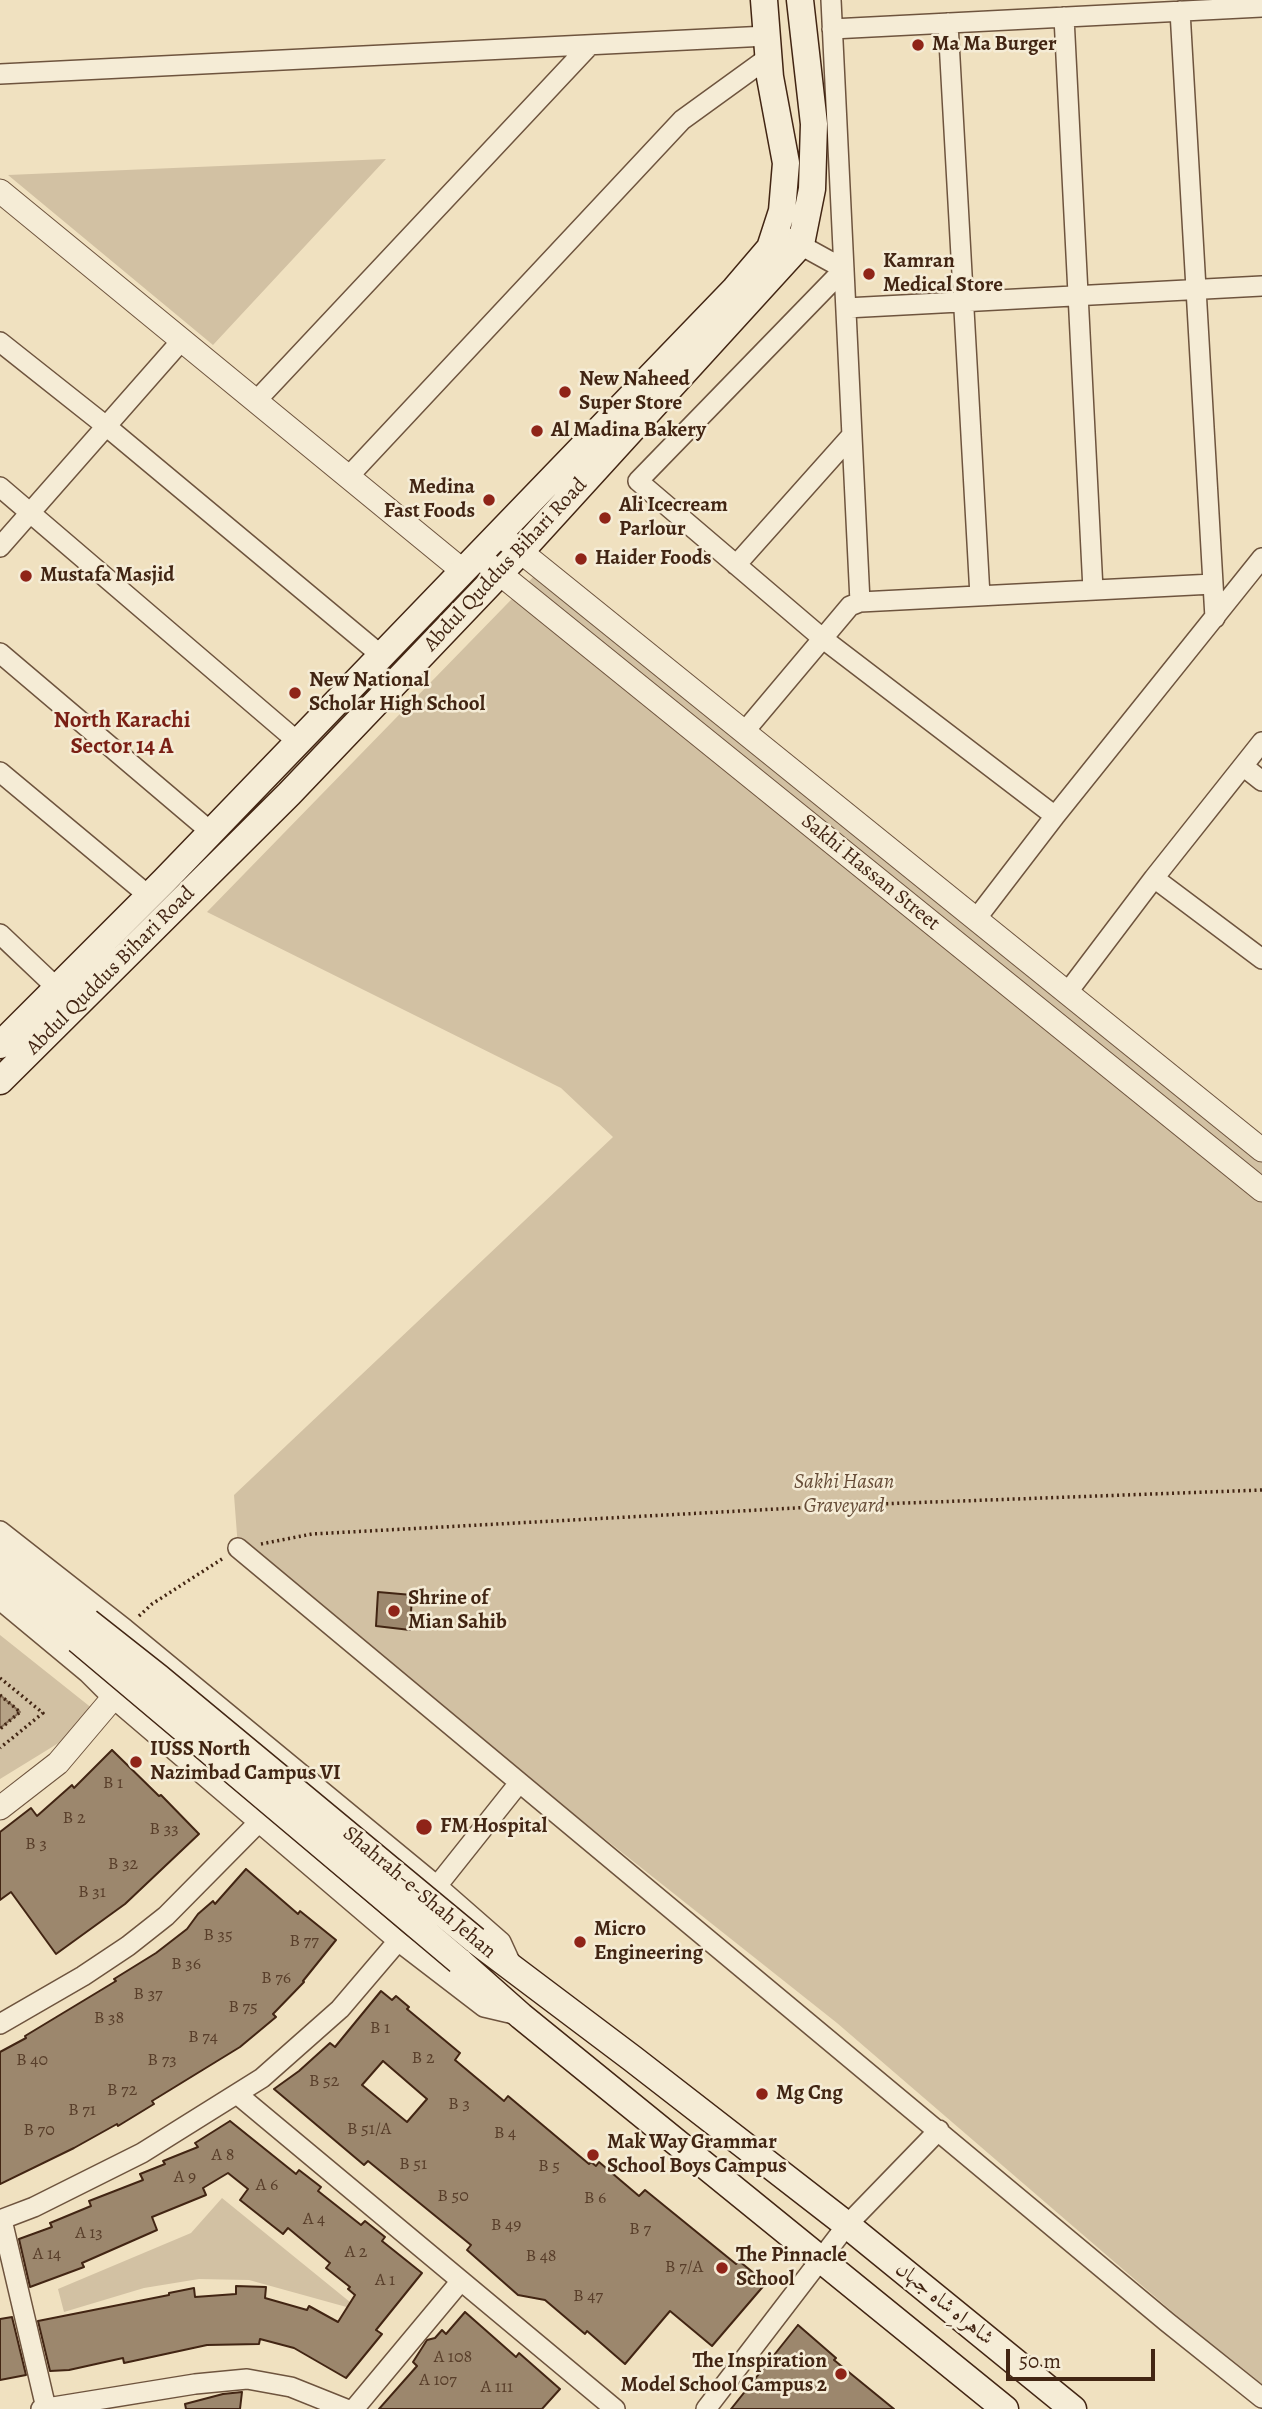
<!DOCTYPE html>
<meta charset="utf-8">
<style>
body{margin:0}
#map{position:relative;width:1262px;height:2409px;overflow:hidden;background:#f0e1c0;font-family:Alegreya,serif}
canvas{display:block}
.scale{position:absolute;left:1006px;top:2349px;width:149px;height:32px;box-sizing:border-box;border:4px solid #422513;border-top:0;padding-left:9px;font-size:21px;line-height:24px;white-space:nowrap;color:#422513;-webkit-text-stroke:5px #f5ecd6;paint-order:stroke}
</style>
<div id="map">
<canvas width="1262" height="2409"></canvas>
<div class="scale">50 m</div>
</div>
<script>
const context = document.querySelector('canvas').getContext('2d');
context.lineJoin = 'round';
function fill(path, color) { context.fillStyle = color; context.fill(path, 'evenodd'); }
const poly = rows => new Path2D(rows.map(r => 'M' + r).join(''));
function stroke(path, color, width, dash) { context.strokeStyle = color; context.lineWidth = width; context.lineCap = dash ? 'butt' : 'round'; context.setLineDash(dash || []); context.stroke(path); }
function drawText(font, color, halo, rows, align = 'center') {
  context.font = font + ' Alegreya,Amiri,serif'; context.lineWidth = 5; context.setLineDash([]); context.textBaseline = 'middle'; context.strokeStyle = halo; context.fillStyle = color; for (const [text, x, y, turn = 0] of rows) {
    context.save(); context.translate(x, y); context.rotate((+turn || 0) * Math.PI / 180); context.textAlign = isNaN(turn) ? turn : align; if (halo) context.strokeText(text, 0, 0); context.fillText(text, 0, 0); context.restore();
  }
}
fill(poly([
 [386,159,213,345,8,175],
 [542,568,1262,1150,1262,2389,837,2023,238,1548,234,1495,613,1137,561,1088,207,912],
 [0,1635,93,1709,70,1736,0,1779],
 [222,2198,361,2311,249,2280,199,2279,144,2288,64,2312,58,2289,191,2233]
]), '#d2c1a3');
const water = poly([
 [0,1695,20,1712,0,1728,0,1695]
]);
fill(water, '#b5a185');
stroke(water, '#876f57', 2);
const building = poly([
 [378,1592,412,1595,410,1630,376,1626,378,1592],
 [112,1750,159,1796,161,1795,199,1834,125,1904,56,1954,11,1892,0,1900,0,1832,31,1808,37,1816,72,1785,74,1788,112,1750],
 [246,1869,298,1914,300,1911,336,1940,303,1981,304,1982,273,2014,276,2017,240,2047,152,2101,154,2104,118,2126,117,2124,74,2148,0,2184,0,2052,26,2038,25,2036,116,1981,114,1979,156,1953,187,1929,198,1914,213,1901,215,1904,246,1869],
 [381,1991,392,2000,396,1996,409,2007,407,2009,460,2053,455,2060,504,2101,508,2096,589,2164,591,2162,596,2166,599,2162,639,2196,645,2190,736,2264,739,2261,766,2283,712,2346,670,2311,625,2364,587,2331,585,2334,545,2300,518,2295,467,2250,471,2245,368,2161,364,2165,274,2089,299,2071,330,2043,335,2047,381,1991],
 [383,2061,427,2099,407,2122,362,2085,383,2061],
 [230,2121,296,2174,299,2170,321,2187,318,2191,361,2225,365,2221,385,2237,382,2241,422,2273,376,2330,382,2334,346,2378,294,2348,260,2339,259,2344,207,2345,124,2363,123,2358,69,2370,50,2371,38,2321,169,2295,169,2293,194,2288,195,2297,236,2294,236,2286,266,2287,265,2298,307,2310,309,2306,338,2322,355,2295,348,2289,350,2287,326,2268,330,2263,288,2228,283,2234,240,2200,248,2189,228,2173,203,2188,206,2195,152,2217,157,2230,82,2263,84,2267,30,2287,19,2239,52,2227,50,2223,91,2206,89,2201,143,2180,140,2174,165,2164,163,2161,198,2147,195,2143,230,2121],
 [465,2312,516,2357,519,2353,560,2389,542,2409,379,2409,417,2366,413,2362,427,2340,435,2338,442,2330,446,2334,465,2312],
 [12,2317,26,2375,0,2380,0,2319,12,2317],
 [798,2325,836,2358,834,2360,894,2409,731,2409,798,2325],
 [242,2392,240,2409,186,2409,185,2404,223,2394,242,2392]
]);
fill(building, '#9c876d');
stroke(building, '#422513', 2);
const minor = poly([
 [1180,11,1215,618],
 [1064,17,1093,590],
 [948,23,980,596],
 [832,29,1262,7],
 [0,74,767,36],
 [775,231,844,269,638,481,822,638,1055,816],
 [846,308,1262,286],
 [0,342,106,426,382,656],
 [256,401,590,45],
 [348,477,682,120,769,57],
 [0,487,298,742],
 [0,547,182,340],
 [736,565,852,435],
 [860,602,1213,584],
 [0,653,211,832],
 [744,732,850,606,860,602,831,0],
 [1243,766,1262,781],
 [0,772,149,896],
 [1154,878,1262,959],
 [976,919,1055,816,1262,558],
 [0,934,57,988],
 [1067,993,1154,878,1262,742],
 [0,1531,125,1629,437,1886,501,1942,512,1966],
 [238,1548,1167,2322,1262,2398],
 [0,1600,88,1673,113,1698,398,1941,484,2007,518,2015],
 [437,1886,519,1783],
 [0,2024,83,1976,128,1946,166,1916,259,1822],
 [237,2094,615,2409],
 [0,2220,34,2207,142,2153,262,2078,340,2009,398,1941],
 [2,2220,46,2408],
 [41,2409,195,2384,247,2379,291,2387,346,2409],
 [354,2409,460,2282],
 [706,2409,847,2225,939,2130]
]);
const tertiary = poly([
 [0,191,463,571],
 [499,534,1262,1150],
 [478,556,1262,1190],
 [0,1808,58,1763,113,1698]
]);
const secondary = poly([
 [0,1045,164,881,735,289,770,248,782,211,786,163,770,77,764,0],
 [0,1081,289,794,521,551,801,244,812,189,814,124,800,0],
 [0,1550,88,1622],
 [0,1574,78,1640],
 [475,1940,633,2059,847,2225,1073,2409],
 [459,1961,521,2016,1005,2409]
]);
stroke(minor, '#6e543e', 22);
stroke(tertiary, '#6e543e', 25);
stroke(secondary, '#422513', 29);
stroke(poly([
 [261,1544,312,1534,851,1505,1262,1490],
 [139,1616,152,1604,222,1559],
 [0,1678,43,1713,0,1748],
 [0,1695,20,1712,0,1729]
]), '#422513', 3.5, [2, 3.5]);
stroke(minor, '#f5ecd6', 19);
stroke(tertiary, '#f5ecd6', 23);
stroke(secondary, '#f5ecd6', 26);
const secondaryBridge = poly([
 [88,1622,159,1678,475,1940],
 [78,1640,459,1961]
]);
stroke(secondaryBridge, '#422513', 29, []);
stroke(secondaryBridge, '#f5ecd6', 26);
for (const [x, y, r, color] of [
 [918,45,7,"#8f2418"],
 [869,274,7,"#8f2418"],
 [565,392,7,"#8f2418"],
 [537,431,7,"#8f2418"],
 [489,500,7,"#8f2418"],
 [605,518,7,"#8f2418"],
 [581,559,7,"#8f2418"],
 [26,576,7,"#8f2418"],
 [295,693,7,"#8f2418"],
 [394,1611,7,"#8f2418"],
 [136,1762,7,"#8f2418"],
 [424,1827,9,"#8f2418"],
 [580,1942,7,"#8f2418"],
 [762,2094,7,"#8f2418"],
 [593,2155,7,"#8f2418"],
 [722,2268,7,"#8f2418"],
 [841,2374,7,"#8f2418"]
]) { const dot = new Path2D(); dot.arc(x, y, r, 0, 2 * Math.PI); context.fillStyle = color; context.fill(dot); stroke(dot, '#f5ecd6', 2.5); }
drawText('18px', '#583e2a', null, [
 ["B 1",113,1784],
 ["B 2",74,1819],
 ["B 33",164,1830],
 ["B 3",36,1845],
 ["B 32",123,1865],
 ["B 31",92,1893],
 ["B 35",218,1936],
 ["B 77",304,1942],
 ["B 36",186,1965],
 ["B 76",276,1979],
 ["B 37",148,1995],
 ["B 75",243,2008],
 ["B 38",109,2019],
 ["B 1",380,2029],
 ["B 74",203,2038],
 ["B 2",423,2059],
 ["B 40",32,2061],
 ["B 73",162,2061],
 ["B 52",324,2082],
 ["B 72",122,2091],
 ["B 3",459,2105],
 ["B 71",82,2111],
 ["B 51/A",369,2130],
 ["B 70",39,2131],
 ["B 4",505,2134],
 ["A 8",223,2156],
 ["B 51",413,2165],
 ["B 5",549,2167],
 ["A 9",185,2178],
 ["A 6",267,2186],
 ["B 50",453,2197],
 ["B 6",595,2199],
 ["A 4",314,2220],
 ["B 49",506,2226],
 ["B 7",640,2230],
 ["A 13",89,2234],
 ["A 2",356,2253],
 ["A 14",47,2255],
 ["B 48",541,2257],
 ["B 7/A",684,2268],
 ["A 1",385,2281],
 ["B 47",588,2297],
 ["A 108",453,2358],
 ["A 107",438,2381],
 ["A 111",497,2388]
]);
drawText('bold 21px', '#422513', '#f5ecd6', [
 ["Ma Ma Burger",932,45],
 ["Kamran",883,262],
 ["Medical Store",883,286],
 ["New Naheed",579,380],
 ["Super Store",579,404],
 ["Al Madina Bakery",551,431],
 ["Medina",475,488,"right"],
 ["Fast Foods",475,512,"right"],
 ["Ali Icecream",619,506],
 ["Parlour",619,530],
 ["Haider Foods",595,559],
 ["Mustafa Masjid",40,576],
 ["New National",309,681],
 ["Scholar High School",309,705],
 ["Shrine of",408,1599],
 ["Mian Sahib",408,1623],
 ["IUSS North",150,1750],
 ["Nazimbad Campus VI",150,1774],
 ["FM Hospital",440,1827],
 ["Micro",594,1930],
 ["Engineering",594,1954],
 ["Mg Cng",776,2094],
 ["Mak Way Grammar",607,2143],
 ["School Boys Campus",607,2167],
 ["The Pinnacle",736,2256],
 ["School",736,2280],
 ["The Inspiration",827,2362,"right"],
 ["Model School Campus 2",827,2386,"right"]
], 'left');
drawText('21px', '#422513', '#f5ecd6', [
 ["Abdul Quddus Bihari Road",506,565,-47],
 ["Sakhi Hassan Street",870,873,39],
 ["Abdul Quddus Bihari Road",111,971,-45],
 ["Shahrah-e-Shah Jehan",419,1893,40],
 ["شاہراہِ شاہ جہاں",944,2304,39]
]);
drawText('italic 21px', '#664c37', '#f5ecd6', [
 ["Sakhi Hasan",844,1483],
 ["Graveyard",844,1507]
]);
drawText('bold 23px', '#7a1f14', '#f5ecd6', [
 ["North Karachi",122,721],
 ["Sector 14 A",122,747]
]);
</script>
